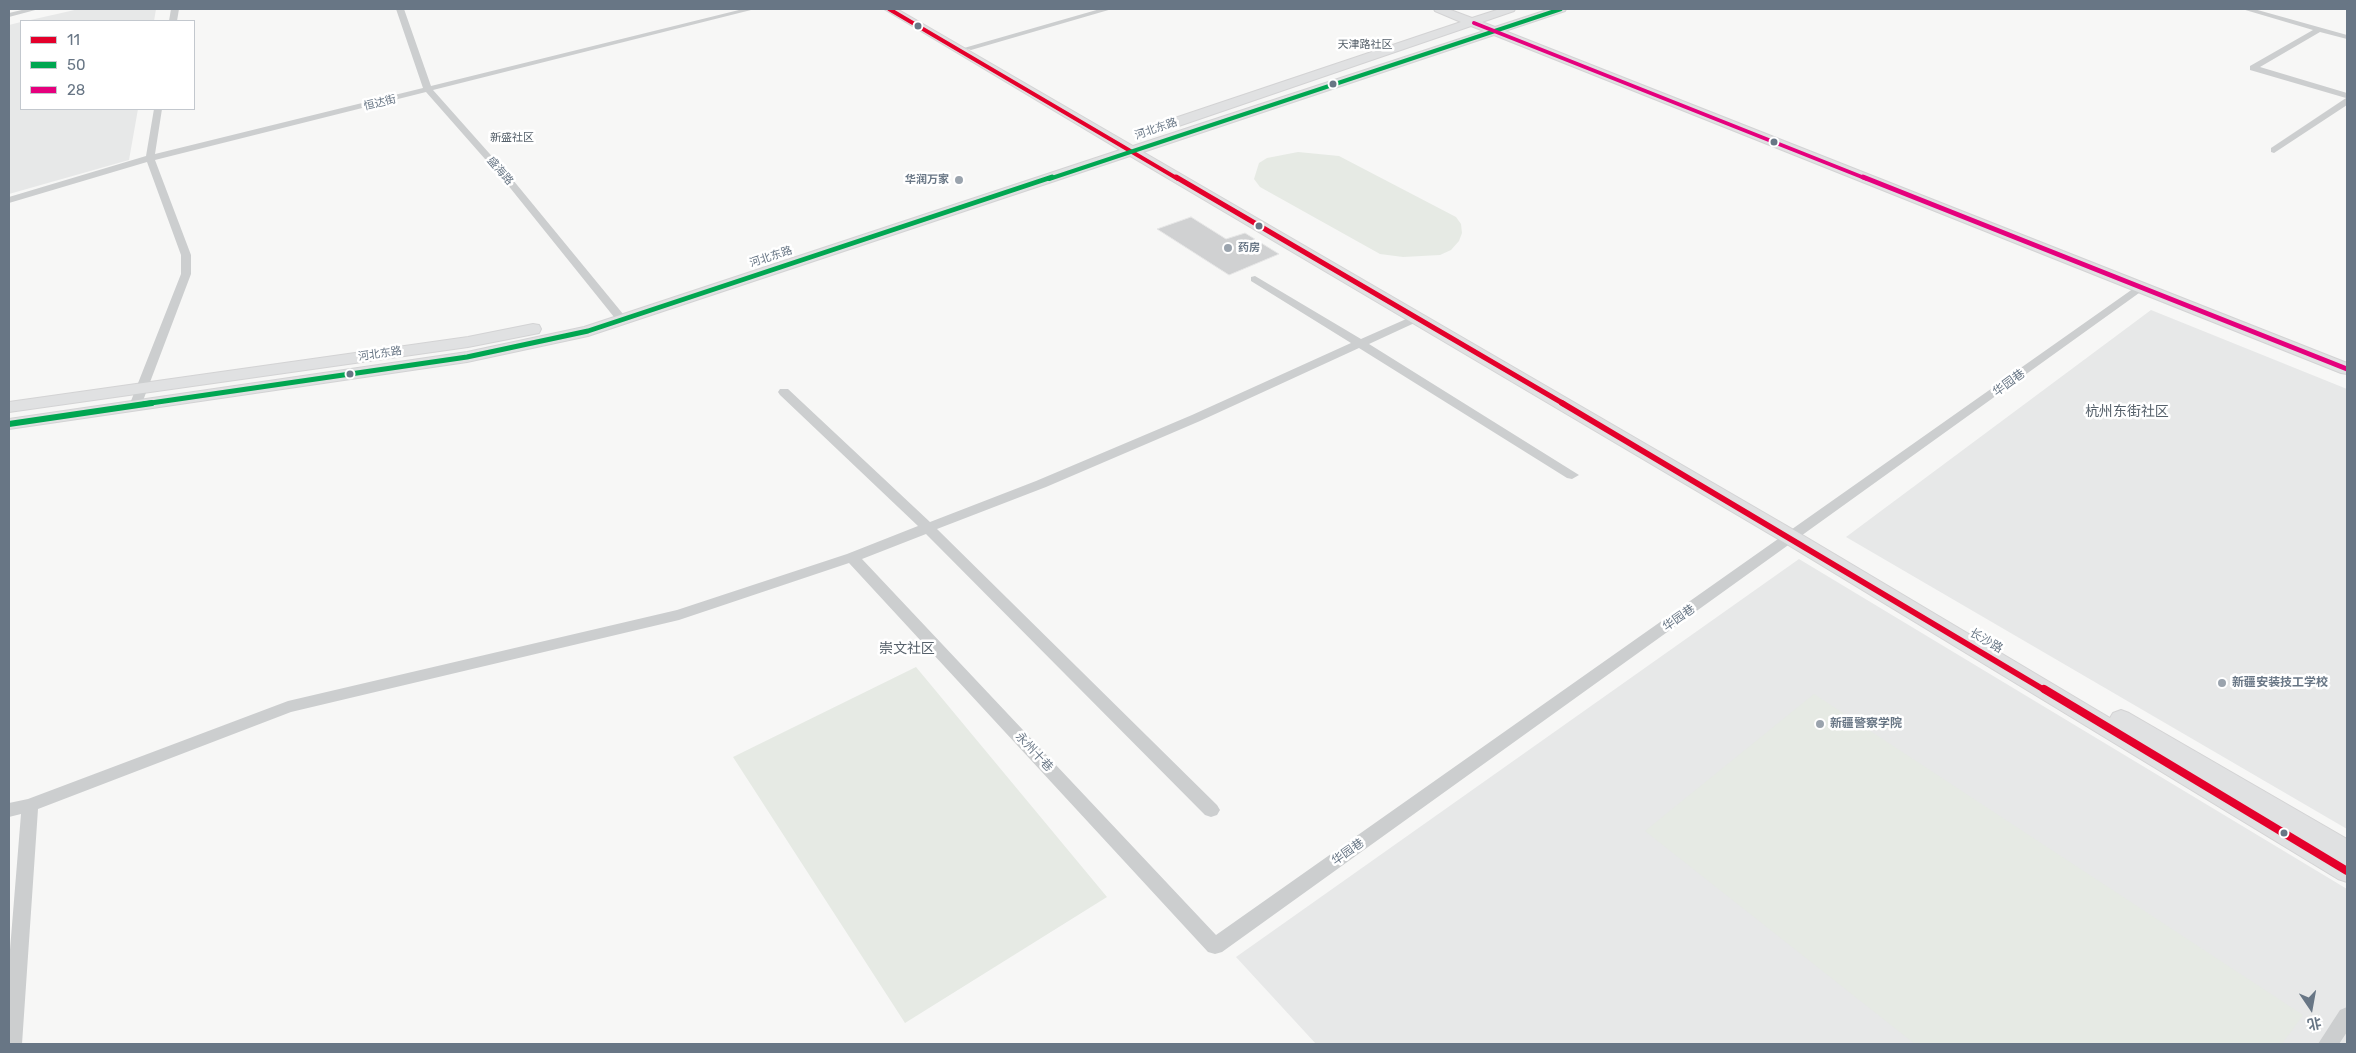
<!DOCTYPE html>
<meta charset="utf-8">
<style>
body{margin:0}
#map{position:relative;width:2356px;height:1053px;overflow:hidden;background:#f7f7f6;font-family:Rubik,"Noto Sans SC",sans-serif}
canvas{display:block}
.frame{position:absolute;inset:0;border:10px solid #687685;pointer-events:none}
.legend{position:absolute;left:20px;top:20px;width:175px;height:90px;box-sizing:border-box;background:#fff;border:1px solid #c3c8ce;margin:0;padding:6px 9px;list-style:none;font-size:15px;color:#687685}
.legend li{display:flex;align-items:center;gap:10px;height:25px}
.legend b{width:25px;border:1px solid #c3c8ce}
.north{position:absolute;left:2286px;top:983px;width:50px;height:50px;-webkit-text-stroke:4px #fff;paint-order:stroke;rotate:168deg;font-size:14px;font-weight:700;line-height:20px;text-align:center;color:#687685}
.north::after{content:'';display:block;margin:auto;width:18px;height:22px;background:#687685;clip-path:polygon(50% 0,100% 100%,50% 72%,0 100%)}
</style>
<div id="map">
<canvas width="2356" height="1053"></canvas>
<div class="frame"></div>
<ul class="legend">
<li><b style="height:6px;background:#e4002b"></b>11</li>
<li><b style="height:6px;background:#00a651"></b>50</li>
<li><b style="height:6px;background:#e5007d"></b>28</li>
</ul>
<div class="north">北</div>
</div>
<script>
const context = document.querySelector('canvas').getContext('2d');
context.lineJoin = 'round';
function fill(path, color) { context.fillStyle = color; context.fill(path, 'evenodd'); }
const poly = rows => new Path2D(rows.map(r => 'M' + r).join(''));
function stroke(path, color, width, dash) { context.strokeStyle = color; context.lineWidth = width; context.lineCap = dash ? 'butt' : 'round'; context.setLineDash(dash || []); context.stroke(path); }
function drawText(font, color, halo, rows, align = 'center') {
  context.font = font + ' Rubik,"Noto Sans SC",sans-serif'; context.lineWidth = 5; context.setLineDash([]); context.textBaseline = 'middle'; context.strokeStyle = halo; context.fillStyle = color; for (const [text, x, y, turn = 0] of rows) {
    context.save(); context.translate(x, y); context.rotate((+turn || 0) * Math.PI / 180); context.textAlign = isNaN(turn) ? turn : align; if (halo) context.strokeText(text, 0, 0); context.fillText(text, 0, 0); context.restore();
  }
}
fill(poly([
 [79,9,156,9,154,21,26,21],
 [21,22,21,109,138,109,129,160,9,194,9,25],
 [2151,310,2347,389,2347,829,1846,537],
 [1799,559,2347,889,2347,1044,1316,1044,1236,957]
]), '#e7e8e8');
fill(poly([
 [1298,152,1339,156,1456,217,1461,224,1462,233,1459,241,1451,250,1440,255,1403,257,1380,254,1260,187,1254,179,1259,163,1267,158],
 [916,667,1107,897,905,1023,733,757],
 [1814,694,2303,1015,2282,1044,1915,1044,1645,831]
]), '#e6eae4');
const building = poly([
 [1191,217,1226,239,1245,233,1279,254,1229,275,1157,229,1191,217]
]);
fill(building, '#d0d1d2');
stroke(building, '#e6e6e6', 1);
const secondary = poly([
 [884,9,897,9,1133,146,1484,31,1471,26,1167,130,1162,131,1155,127,1157,124,1461,22,1435,11,1434,9,1448,9,1472,18,1500,9,1515,9,1514,11,1482,22,1495,27,1550,9,1566,9,1565,11,1505,31,2347,363,2347,374,2341,373,1494,35,1143,152,1799,533,2110,718,2113,713,2121,710,2129,713,2347,839,2347,882,2338,879,1785,543,1130,156,588,336,467,362,9,429,9,419,467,352,584,327,1120,150,884,9],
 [533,324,539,325,541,329,539,333,468,347,9,412,9,402,468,337,533,324]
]);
stroke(secondary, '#d3d3d4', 2);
fill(poly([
 [26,9,39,9,9,17,9,13,26,9],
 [171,9,179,9,177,21,169,21,171,9],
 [396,9,404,9,431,86,743,9,755,9,433,90,513,180,628,320,626,322,618,322,507,184,426,92,155,160,191,255,191,274,141,406,139,409,131,409,129,406,181,274,181,255,147,162,9,203,9,197,146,156,154,109,162,109,155,154,423,88,396,9],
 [1100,9,1112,9,971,50,964,48,1100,9],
 [2242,9,2254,9,2347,35,2347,39,2320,32,2260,67,2347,93,2347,105,2274,153,2271,152,2271,148,2346,98,2250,70,2250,66,2313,30,2242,9],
 [1255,276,1361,339,1413,316,1421,316,1421,320,1369,344,1579,475,1572,479,1567,478,1359,348,1200,421,1046,487,937,529,1217,805,1220,810,1217,815,1211,817,1205,815,926,534,862,559,1216,935,2137,286,2141,285,2146,288,1222,952,1215,954,1208,952,849,563,679,620,291,712,38,809,22,1044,9,1044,9,962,21,814,9,817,9,803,28,799,288,701,677,610,847,554,918,526,780,395,778,392,780,389,788,389,930,522,1036,481,1192,415,1351,343,1251,281,1251,277,1255,276],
 [2347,1007,2347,1032,2339,1044,2318,1044,2340,1010,2347,1007]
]), '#cccecf');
fill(secondary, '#e0e1e2');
stroke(poly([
 [889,9,1178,179]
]), '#e4002b', 4);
stroke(poly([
 [1176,177,1564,404]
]), '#e4002b', 5);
stroke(poly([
 [1562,403,2046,691]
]), '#e4002b', 6);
stroke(poly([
 [2044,689,2347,871]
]), '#e4002b', 8);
stroke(poly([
 [1049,179,1561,9]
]), '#00a651', 4);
stroke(poly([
 [144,404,467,357,588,331,1052,177]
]), '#00a651', 5);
stroke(poly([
 [9,424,152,403]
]), '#00a651', 6);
stroke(poly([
 [1474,23,1867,179]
]), '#e5007d', 4);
stroke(poly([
 [1863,177,2347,369]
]), '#e5007d', 5);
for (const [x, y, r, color] of [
 [918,26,4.5,"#687685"],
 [1333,84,4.5,"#687685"],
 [1774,142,4.5,"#687685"],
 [959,180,5,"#9aa3ad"],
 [1259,226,4.5,"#687685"],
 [1228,248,5,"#9aa3ad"],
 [350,374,4.5,"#687685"],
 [2222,683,5,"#9aa3ad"],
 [1820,724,5,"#9aa3ad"],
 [2284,833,4.5,"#687685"]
]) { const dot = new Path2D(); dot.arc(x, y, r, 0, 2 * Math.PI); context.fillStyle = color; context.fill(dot); stroke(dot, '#fff', 2); }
drawText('11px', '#55606a', '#fff', [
 ["天津路社区",1365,45],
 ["新盛社区",512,138]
]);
drawText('11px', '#687685', '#fff', [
 ["恒达街",380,103,-14],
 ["河北东路",1156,129,-19],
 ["盛海路",500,171,49],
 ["河北东路",771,257,-18],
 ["河北东路",380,354,-8]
]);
drawText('bold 11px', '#687685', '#fff', [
 ["华润万家",949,180],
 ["药房",1238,248,"left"]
], 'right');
drawText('12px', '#687685', '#fff', [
 ["华园巷",2009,383,-36],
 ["华园巷",1679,618,-35],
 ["长沙路",1986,641,30],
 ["永州十巷",1034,752,47],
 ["华园巷",1348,852,-35]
]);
drawText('bold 12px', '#687685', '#fff', [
 ["新疆安装技工学校",2232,683],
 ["新疆警察学院",1830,724]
], 'left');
drawText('14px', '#55606a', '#fff', [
 ["杭州东街社区",2127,412],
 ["崇文社区",907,649]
]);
</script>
